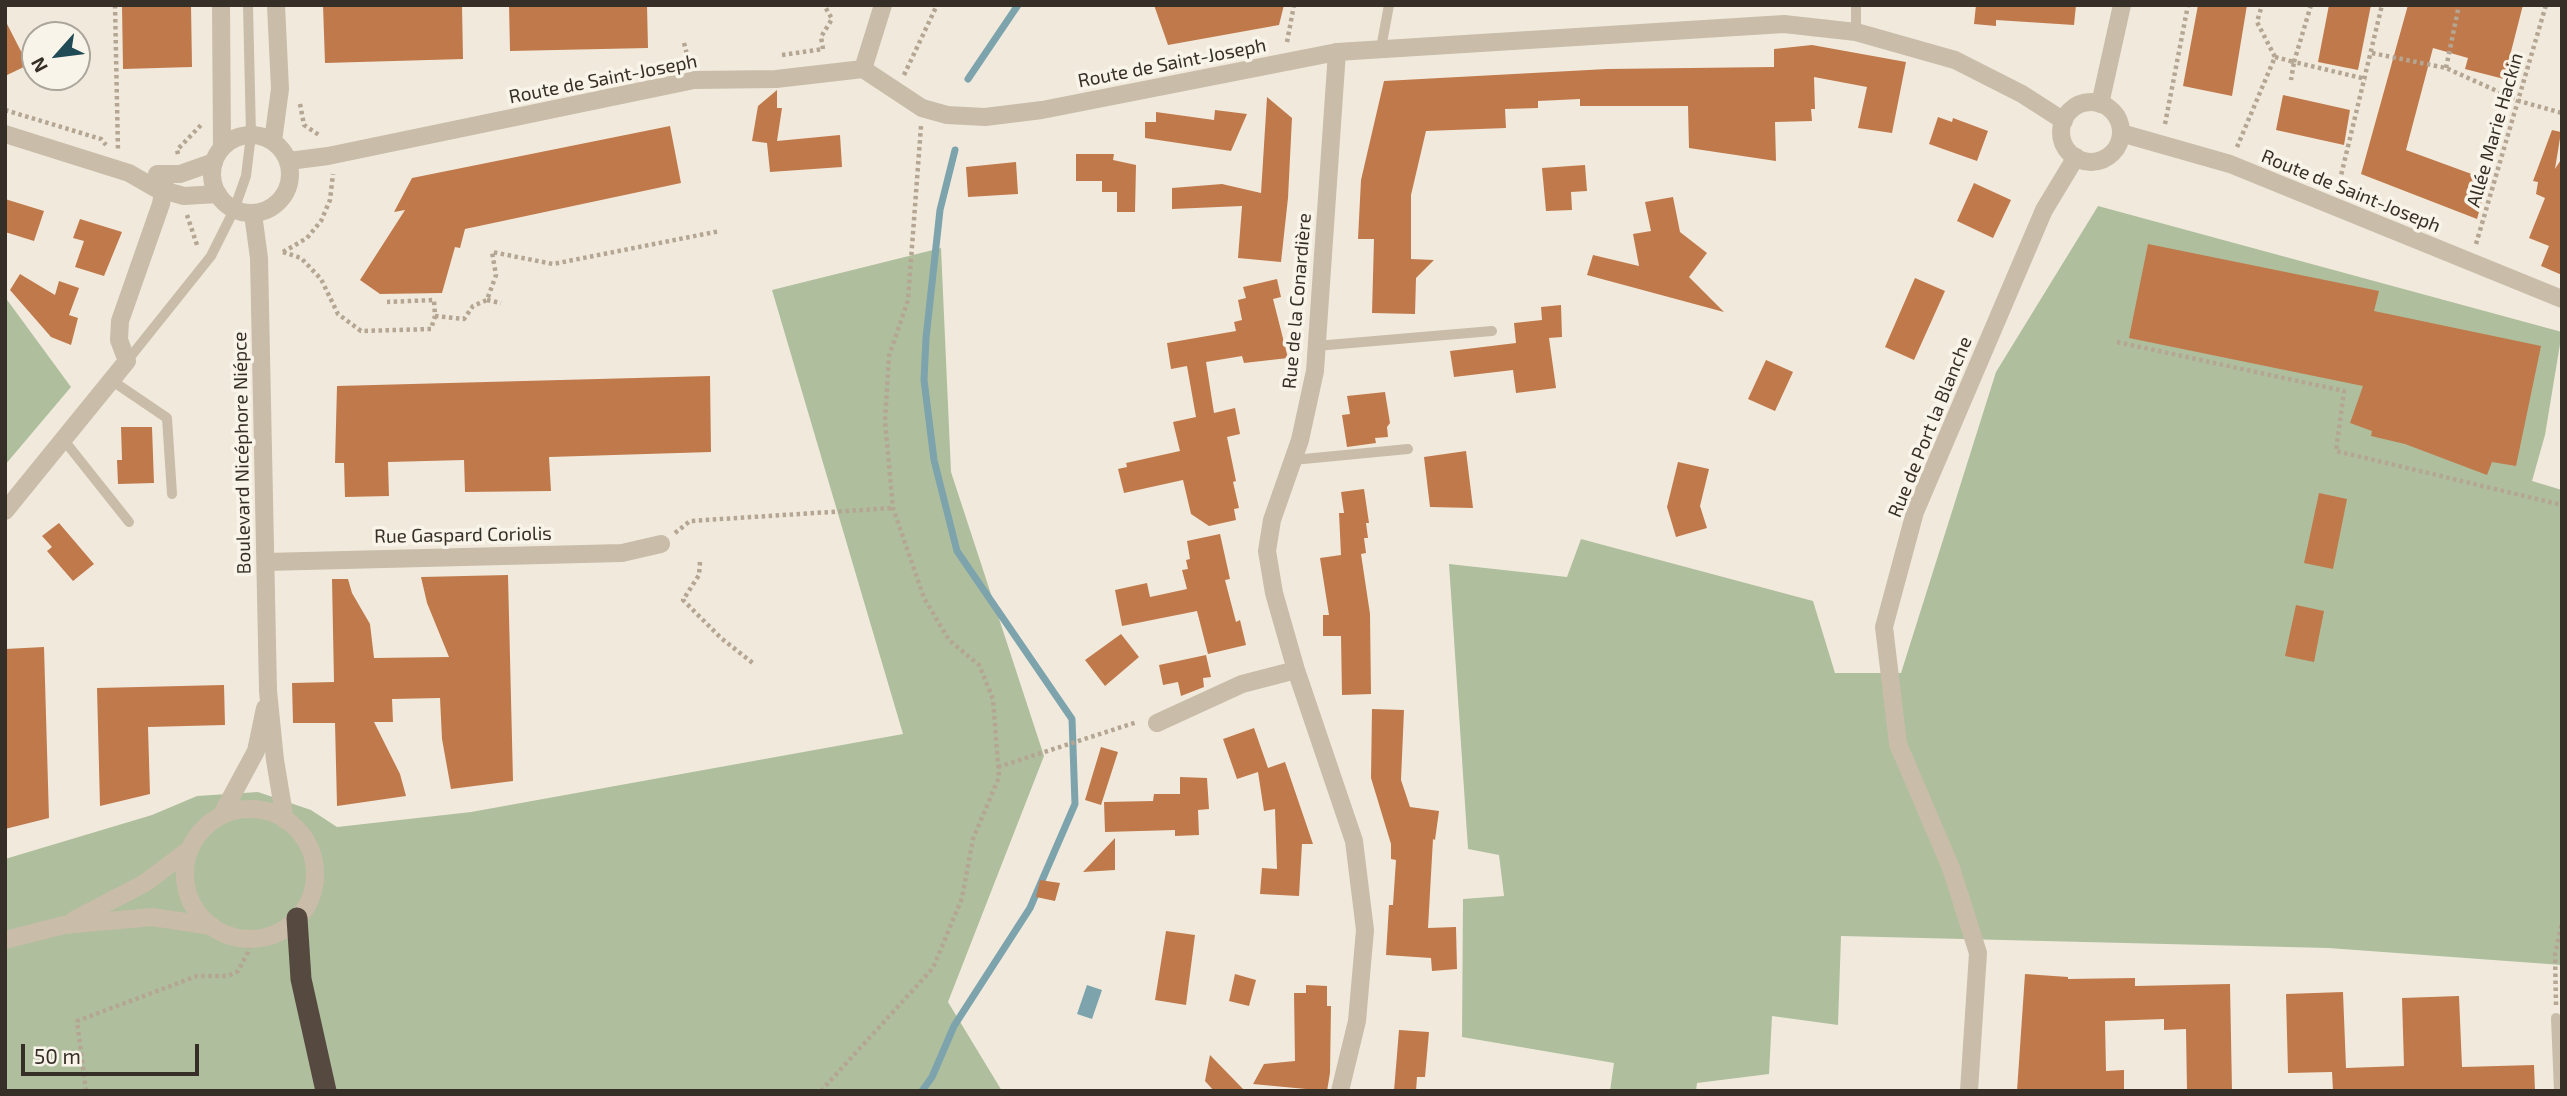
<!DOCTYPE html>
<meta charset="utf-8">
<style>
body{margin:0}
#map{position:relative;width:2567px;height:1096px;overflow:hidden;background:#f1eadc;font-family:"Exo 2",sans-serif}
canvas{display:block}
.frame{position:absolute;inset:0;border:7px solid #362f28;pointer-events:none}
.north{position:absolute;left:21px;top:21px;width:70px;height:70px;box-sizing:border-box;background:#f9f4e9;border:2px solid #aba59c;border-radius:50%;rotate:242deg;font-size:19px;font-weight:700;line-height:28px;text-align:center;color:#362f28}
.north::after{content:'';display:block;margin:auto;width:24px;height:32px;background:#204a56;clip-path:polygon(50% 0,100% 100%,50% 72%,0 100%)}
.scale{position:absolute;left:21px;top:1044px;width:178px;height:32px;box-sizing:border-box;border:4px solid #362f28;border-top:0;padding-left:9px;font-size:21px;line-height:24px;white-space:nowrap;color:#362f28;-webkit-text-stroke:5px #f9f4e9;paint-order:stroke}
</style>
<div id="map">
<canvas width="2567" height="1096"></canvas>
<div class="frame"></div>
<div class="north">N</div>
<div class="scale">50 m</div>
</div>
<script>
const context = document.querySelector('canvas').getContext('2d');
context.lineJoin = 'round';
function fill(path, color) { context.fillStyle = color; context.fill(path, 'evenodd'); }
const poly = rows => new Path2D(rows.map(r => 'M' + r).join(''));
function stroke(path, color, width, dash) { context.strokeStyle = color; context.lineWidth = width; context.lineCap = dash ? 'butt' : 'round'; context.setLineDash(dash || []); context.stroke(path); }
function drawText(font, color, halo, rows, align = 'center') {
  context.font = font + ' "Exo 2",sans-serif'; context.lineWidth = 7; context.setLineDash([]); context.textBaseline = 'middle'; context.strokeStyle = halo; context.fillStyle = color; for (const [text, x, y, turn = 0] of rows) {
    context.save(); context.translate(x, y); context.rotate((+turn || 0) * Math.PI / 180); context.textAlign = isNaN(turn) ? turn : align; if (halo) context.strokeText(text, 0, 0); context.fillText(text, 0, 0); context.restore();
  }
}
fill(poly([
 [2098,206,2562,332,2545,435,2532,481,2562,490,2562,965,2328,948,1841,936,1838,1025,1772,1016,1769,1074,1697,1083,1696,1091,1610,1091,1614,1063,1462,1037,1463,899,1504,896,1499,855,1468,849,1449,564,1567,577,1581,539,1813,601,1835,673,1901,673,1996,372],
 [941,248,951,472,1044,756,948,1002,1002,1091,5,1091,5,859,152,815,197,796,258,792,311,810,337,827,471,812,903,734,772,290],
 [5,297,71,387,5,465]
]), '#afbf9d');
fill(poly([
 [1087,985,1102,990,1092,1019,1077,1014]
]), '#7da3ad');
stroke(poly([
 [968,79,1018,5],
 [922,1091,932,1077,954,1026,1030,908,1075,804,1072,719,957,551,934,460,924,380,926,338,940,210,955,150]
]), '#7da3ad', 7);
fill(poly([
 [122,5,191,5,192,67,123,69],
 [323,5,462,5,463,59,325,63],
 [509,5,647,5,648,48,510,51],
 [1154,5,1284,5,1279,25,1168,45],
 [1976,5,2076,5,2074,25,1996,20,1996,26,1974,24],
 [2198,5,2247,5,2232,96,2183,86],
 [2329,5,2371,5,2358,70,2318,62],
 [2408,5,2523,5,2504,79,2465,69,2468,58,2433,48,2406,150,2488,180,2477,219,2361,174],
 [5,20,28,65,5,76],
 [1812,45,1906,62,1892,133,1858,128,1867,87,1814,77,1815,109,1811,109,1812,121,1775,122,1776,161,1689,148,1688,106,1580,106,1580,99,1538,101,1538,108,1505,109,1506,128,1426,131,1411,195,1411,259,1434,260,1416,278,1415,314,1372,313,1374,239,1358,239,1361,180,1384,81,1607,69,1774,67,1774,49],
 [777,90,777,108,782,108,777,141,840,135,842,167,770,172,767,143,752,141,758,106],
 [2283,95,2350,110,2344,145,2276,130],
 [1267,97,1292,118,1288,198,1281,262,1238,258,1242,206,1172,209,1172,188,1222,184,1261,193],
 [1215,110,1247,114,1231,151,1145,138,1145,122,1156,122,1156,112,1214,120],
 [1938,117,1952,122,1953,118,1988,131,1977,161,1929,144],
 [670,126,681,183,465,229,460,248,455,247,442,293,380,294,360,280,405,210,394,212,412,178],
 [2552,130,2561,132,2555,169,2562,158,2562,275,2541,266,2549,246,2529,238,2545,198,2536,194,2538,182,2533,181],
 [1076,154,1114,154,1113,160,1136,165,1135,212,1117,212,1117,192,1102,192,1102,181,1076,181],
 [1016,162,1018,194,968,197,966,167],
 [1585,165,1587,191,1571,192,1572,210,1546,211,1542,168],
 [1974,183,2011,200,1993,238,1957,221],
 [1673,197,1680,232,1707,253,1689,277,1724,312,1587,275,1593,255,1639,266,1633,234,1651,231,1645,202],
 [5,199,44,211,34,241,5,232],
 [80,219,122,232,104,276,75,267,84,241,73,238],
 [2148,244,2379,291,2374,311,2541,346,2516,466,2492,462,2487,475,2405,444,2371,436,2372,431,2350,423,2363,386,2129,338],
 [20,274,55,295,59,281,79,288,69,315,78,318,71,345,51,337,10,290],
 [1915,278,1945,291,1914,360,1885,347],
 [1277,279,1281,297,1273,299,1288,358,1244,363,1242,356,1206,362,1214,413,1235,408,1240,434,1227,437,1236,481,1233,482,1239,508,1234,509,1236,520,1209,526,1191,514,1183,480,1124,493,1118,469,1127,467,1126,463,1180,451,1173,422,1196,417,1187,366,1171,369,1167,343,1236,331,1234,322,1242,320,1238,300,1246,298,1243,287],
 [1561,305,1562,337,1549,338,1556,388,1516,393,1513,370,1454,377,1450,351,1516,343,1514,323,1542,320,1541,307],
 [1766,360,1793,372,1775,411,1748,399],
 [710,376,711,452,549,457,551,491,465,492,464,460,388,462,389,496,345,497,344,463,335,463,337,386],
 [1385,392,1390,423,1387,427,1388,437,1375,438,1376,443,1347,447,1342,415,1350,414,1347,396],
 [121,427,152,427,154,483,118,484,117,460,122,460],
 [1466,451,1473,508,1430,507,1424,457],
 [1678,462,1709,469,1700,506,1707,528,1676,537,1667,507],
 [1364,489,1369,523,1366,523,1368,538,1364,538,1366,553,1361,554,1370,614,1371,694,1342,695,1341,636,1323,636,1323,615,1329,615,1320,558,1341,555,1339,513,1344,513,1341,492],
 [2319,493,2347,499,2333,569,2304,563],
 [59,523,94,564,73,581,47,551,52,547,42,536],
 [1220,534,1230,579,1225,580,1236,622,1240,620,1246,645,1208,654,1197,611,1122,626,1115,590,1147,583,1150,597,1187,589,1182,570,1188,569,1186,560,1190,559,1187,541],
 [508,575,513,781,451,789,442,739,440,698,392,699,393,722,374,722,400,774,406,796,337,806,335,723,293,723,292,683,334,682,332,579,348,579,352,593,370,624,374,658,449,657,427,603,421,577],
 [2296,605,2324,611,2314,662,2285,656],
 [1121,634,1139,657,1105,686,1085,660],
 [44,647,49,818,5,829,5,649],
 [1206,655,1211,677,1203,678,1204,687,1181,696,1178,682,1163,685,1159,665],
 [224,685,225,725,148,727,150,794,100,806,97,688],
 [1372,709,1404,710,1401,780,1410,807,1439,811,1435,840,1433,839,1428,928,1456,927,1457,969,1432,971,1431,958,1386,955,1389,905,1393,905,1396,860,1391,859,1391,844,1371,778],
 [1254,728,1268,768,1285,762,1313,844,1302,844,1299,896,1260,894,1262,868,1277,869,1275,809,1264,811,1258,772,1237,779,1223,739],
 [1101,747,1118,752,1101,805,1085,800],
 [1180,777,1207,778,1209,809,1198,810,1199,835,1175,836,1175,830,1105,832,1104,802,1153,801,1154,794,1180,794],
 [1115,838,1115,870,1083,872],
 [1040,880,1060,883,1055,901,1036,897],
 [1166,931,1195,935,1186,1005,1155,1000],
 [1235,974,1256,980,1249,1006,1229,1001],
 [2025,974,2068,977,2068,979,2135,978,2135,986,2230,984,2232,1091,2187,1091,2186,1029,2164,1030,2164,1019,2105,1021,2106,1071,2124,1070,2124,1091,2017,1091],
 [1306,985,1327,986,1327,1006,1331,1006,1330,1073,1327,1091,1253,1084,1264,1064,1295,1061,1294,993,1306,993],
 [2343,992,2346,1068,2404,1066,2402,998,2459,996,2462,1067,2534,1065,2535,1091,2333,1091,2332,1072,2288,1073,2286,994],
 [1399,1030,1429,1032,1425,1077,1417,1077,1416,1091,1394,1091],
 [1210,1055,1245,1091,1214,1091,1205,1081]
]), '#c0794b');
stroke(poly([
 [115,5,118,151],
 [2311,5,2294,62,2366,79],
 [1287,42,1294,5],
 [684,43,689,62],
 [823,49,821,37,832,19,824,5],
 [2372,53,2446,68,2519,101,2562,113],
 [782,55,823,49],
 [2275,57,2294,62,2291,80],
 [2446,68,2459,5],
 [904,75,937,5],
 [300,104,304,125,319,135],
 [5,110,101,139,106,145],
 [2165,124,2188,5],
 [2237,147,2275,57,2257,22,2262,5],
 [178,154,177,150,202,124],
 [2338,188,2382,5],
 [187,215,197,245],
 [2476,244,2546,5],
 [283,252,301,258,321,279,338,314,361,331,431,329,435,316,434,300,387,302],
 [283,252,307,238,321,221,330,200,333,174],
 [487,300,501,303],
 [435,316,464,319,473,306,487,300,496,275,492,252,553,264,720,231],
 [2117,342,2344,391,2336,451,2562,505],
 [675,533,690,521,893,508],
 [700,562,699,575,683,600,721,638,754,664],
 [998,767,1137,722],
 [2556,1005,2555,955,2562,922],
 [86,1091,77,1021,197,976,228,976,238,971,248,952,250,938],
 [821,1091,933,968,962,898,973,839,999,777,993,699,979,665,949,640,924,598,893,508,885,421,889,356,908,300,921,126]
]), '#b4a693', 4.5, [3.5, 3.5]);
stroke(poly([
 [1856,32,1856,5],
 [1381,48,1389,5],
 [1316,346,1492,331],
 [127,361,211,256,234,210,246,176,251,135,248,5],
 [111,380,167,418,172,494],
 [63,439,129,522],
 [1293,460,1408,449],
 [2556,1018,2559,1091]
]), '#c9bca9', 10);
stroke(poly([
 [1337,52,1315,371,1300,440,1272,520,1267,551,1274,593,1296,670,1354,841,1365,930,1357,1021,1340,1091],
 [863,69,883,5],
 [2100,104,2122,5],
 [5,134,129,173,155,188,184,196,218,194],
 [157,174,180,174,214,162],
 [5,511,127,361,119,340,120,321,161,204,166,174],
 [266,562,622,553,661,544],
 [1157,723,1242,684,1296,670],
 [1969,1091,1978,953,1951,868,1898,744,1884,627,1915,512,2044,210,2076,157]
]), '#c9bca9', 18);
stroke(poly([
 [221,5,222,148],
 '2061 132a30 30 0 1 1 60 0a30 30 0 1 1-60 0Z',
 [2121,133,2230,164,2562,299],
 '212 174a39 39 0 1 1 78 0a39 39 0 1 1-78 0Z',
 [273,141,280,89,276,5],
 [289,161,328,156,694,80,776,79,863,69,922,108,947,115,985,117,1042,110,1337,52,1784,24,1856,32,1955,60,2022,94,2064,121],
 [253,214,259,258,268,691,275,760,285,820],
 '185 874a65 65 0 1 1 130 0a65 65 0 1 1-130 0Z',
 [221,816,256,751,265,708],
 [74,920,145,883,190,849],
 [5,940,64,925,152,917,212,926]
]), '#c9bca9', 18);
stroke(poly([
 [297,918,301,979,326,1091]
]), '#564a40', 21);
drawText('19px', '#362f28', '#f9f4e9', [
 ["Route de Saint-Joseph",1172,63,-11],
 ["Route de Saint-Joseph",603,79,-11],
 ["Allée Marie Hackin",2495,130,-74],
 ["Route de Saint-Joseph",2351,191,22],
 ["Rue de la Conardière",1297,301,-85],
 ["Rue de Port la Blanche",1930,427,-68],
 ["Boulevard Nicéphore Niépce",242,453,-91],
 ["Rue Gaspard Coriolis",463,535,-1]
]);
</script>
